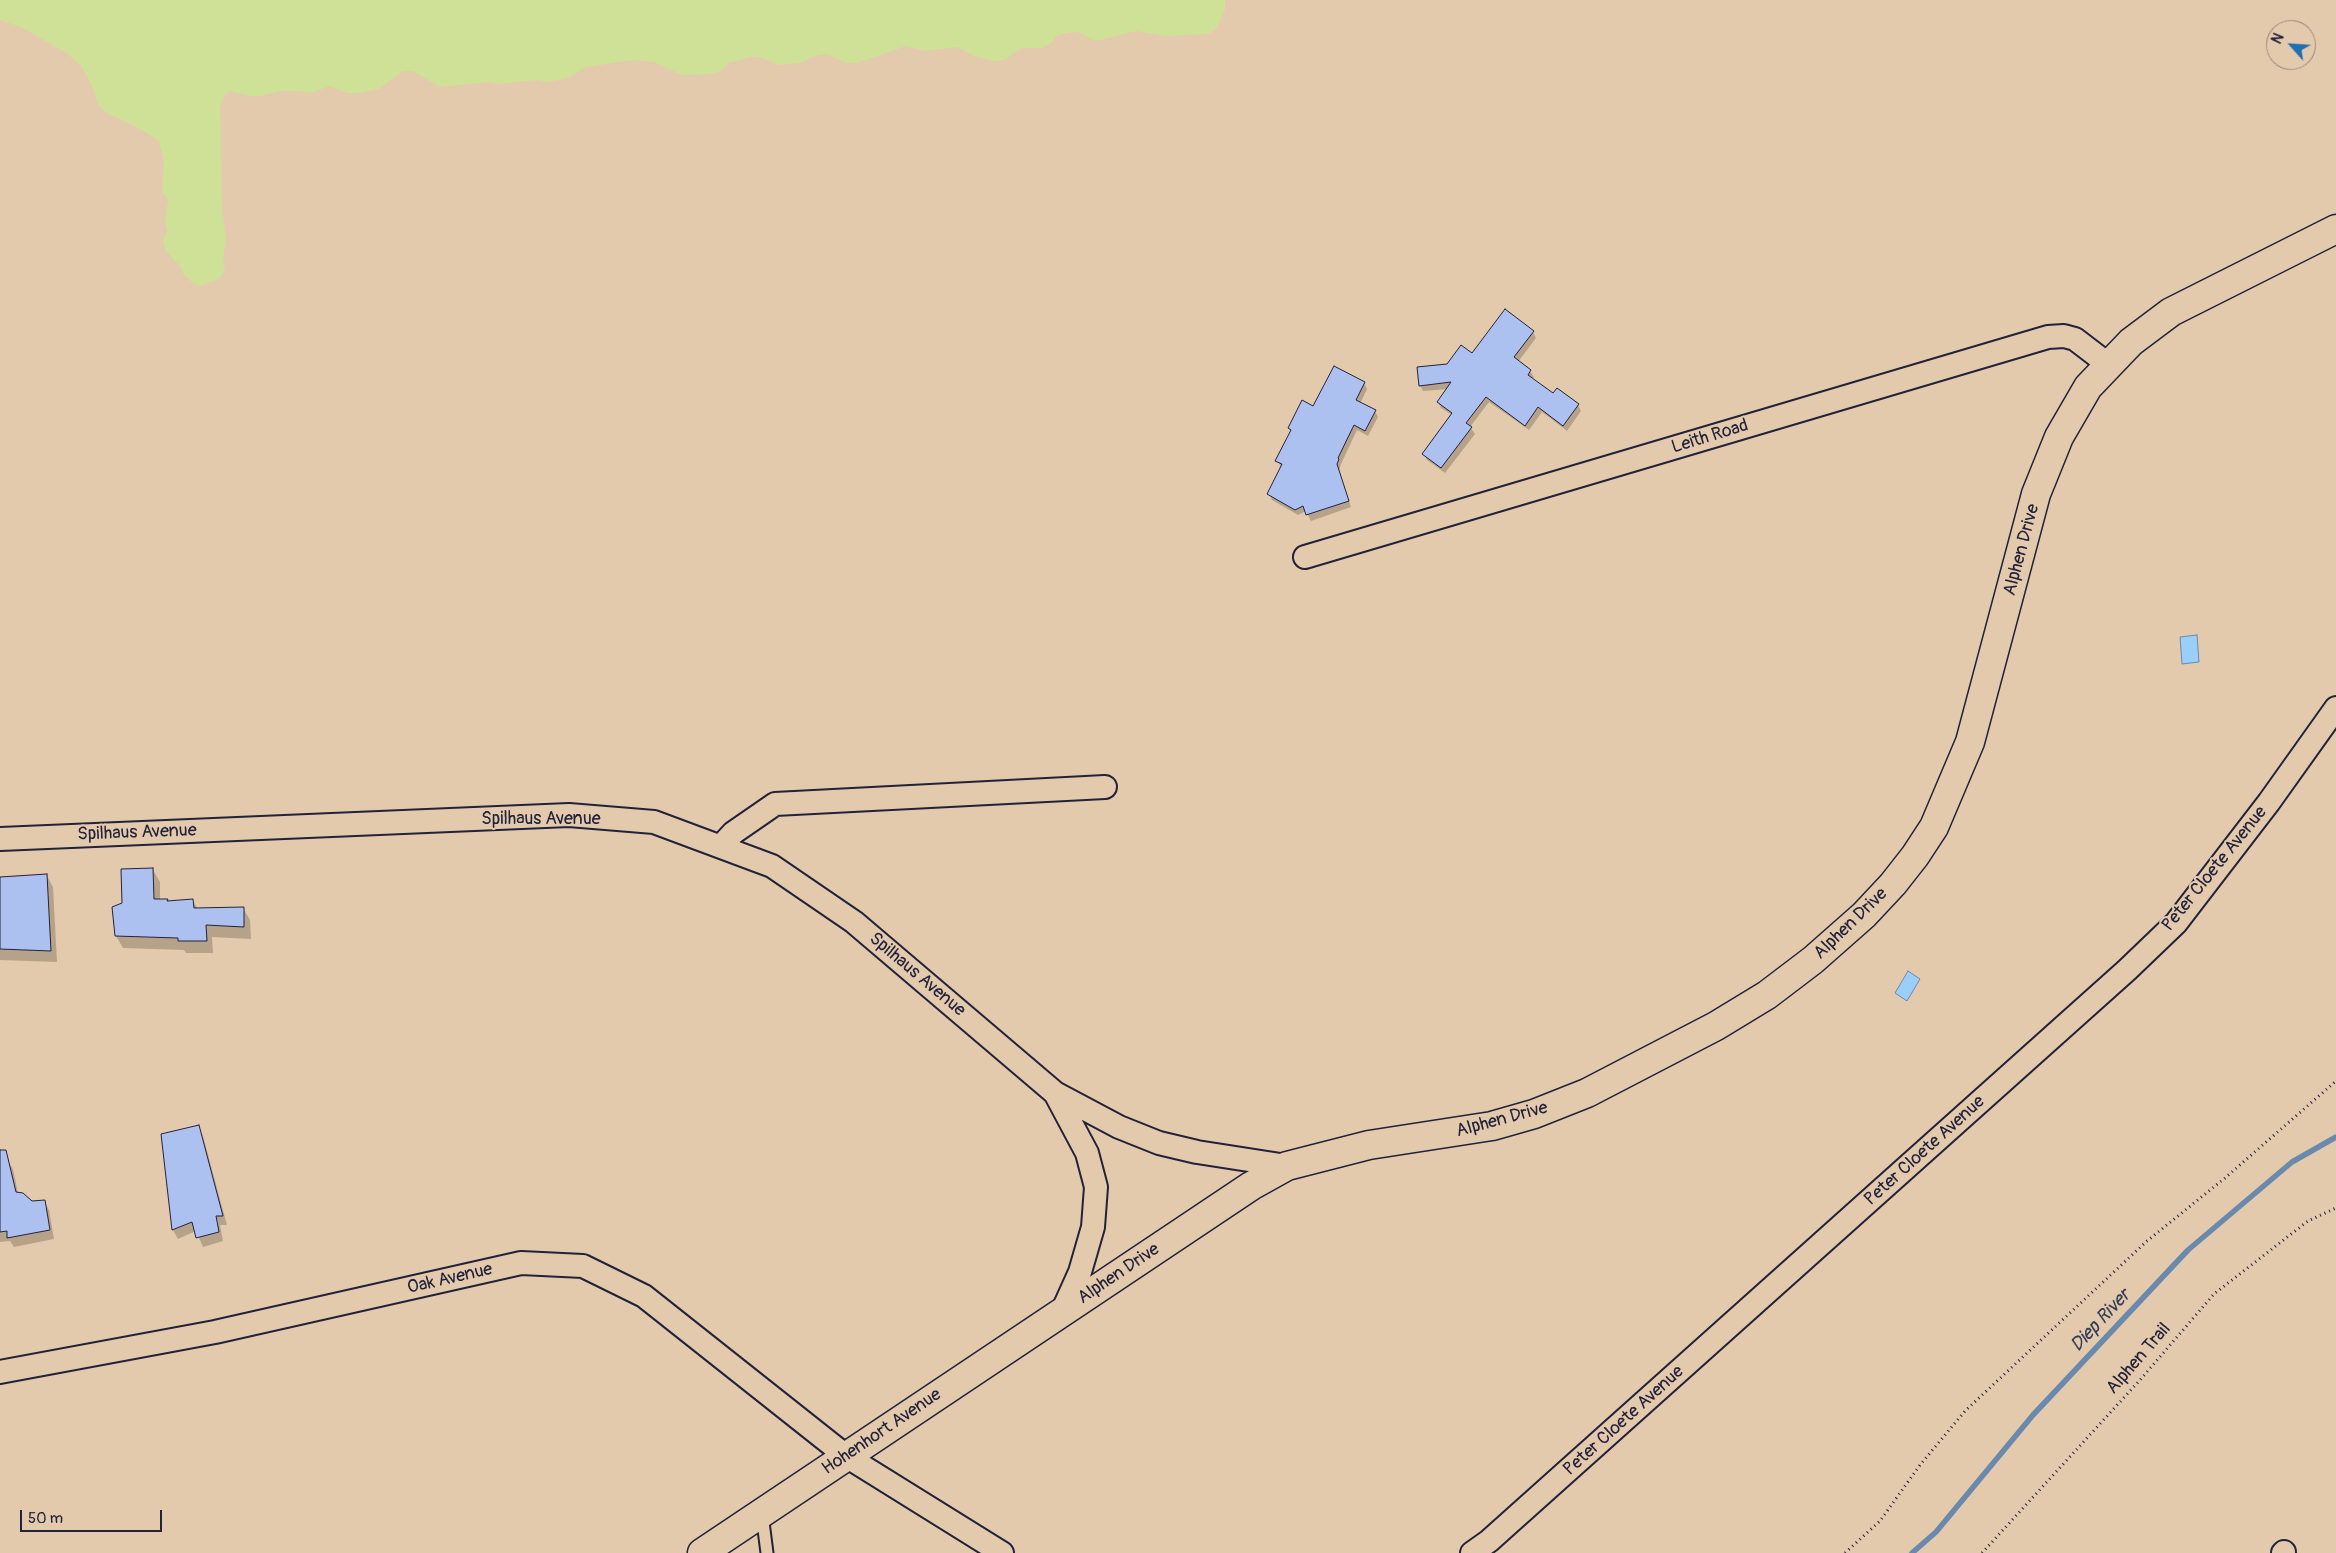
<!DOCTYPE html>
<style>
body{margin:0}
#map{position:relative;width:2336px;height:1553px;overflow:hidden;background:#e4caac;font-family:Pangolin,sans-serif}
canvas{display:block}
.north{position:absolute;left:2266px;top:20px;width:50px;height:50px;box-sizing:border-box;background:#e4caac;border:1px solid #96877f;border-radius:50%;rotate:296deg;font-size:14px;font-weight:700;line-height:20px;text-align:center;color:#22223b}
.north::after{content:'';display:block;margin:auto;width:18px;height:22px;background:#1f6fb2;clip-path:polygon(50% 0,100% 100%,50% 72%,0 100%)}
.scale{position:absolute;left:20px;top:1510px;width:142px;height:22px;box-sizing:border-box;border:2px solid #22223b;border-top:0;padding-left:6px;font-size:15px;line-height:18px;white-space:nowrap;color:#22223b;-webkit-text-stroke:4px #e4caac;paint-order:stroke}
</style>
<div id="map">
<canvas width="2336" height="1553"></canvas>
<div class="north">N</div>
<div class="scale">50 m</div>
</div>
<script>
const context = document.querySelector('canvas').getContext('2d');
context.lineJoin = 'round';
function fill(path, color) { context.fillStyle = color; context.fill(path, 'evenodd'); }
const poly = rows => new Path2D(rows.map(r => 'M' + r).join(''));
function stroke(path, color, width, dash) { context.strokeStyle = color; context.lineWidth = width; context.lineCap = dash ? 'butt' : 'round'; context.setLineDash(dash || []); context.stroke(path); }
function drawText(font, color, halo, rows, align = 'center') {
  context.font = font + ' Pangolin,sans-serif'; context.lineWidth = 4; context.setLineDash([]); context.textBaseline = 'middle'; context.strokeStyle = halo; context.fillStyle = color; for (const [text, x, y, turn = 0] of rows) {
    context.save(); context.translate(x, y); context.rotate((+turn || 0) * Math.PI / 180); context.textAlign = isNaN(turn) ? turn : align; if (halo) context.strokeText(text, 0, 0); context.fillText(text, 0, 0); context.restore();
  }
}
fill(poly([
 [0,0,1225,0,1225,9,1217,28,1209,34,1167,36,1136,31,1096,41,1078,32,1068,33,1058,35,1051,43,1042,48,1022,48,1004,60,994,61,974,56,957,47,926,51,906,46,857,63,846,63,828,54,818,55,799,63,779,65,760,57,750,57,728,63,722,71,712,74,682,75,654,62,633,60,586,67,568,78,548,82,538,80,498,84,488,82,440,87,413,71,403,71,379,89,359,93,348,93,329,86,311,93,301,91,280,91,261,96,250,96,230,91,225,94,220,106,222,209,226,238,223,260,225,269,220,278,201,286,192,282,184,275,180,266,166,251,163,241,167,231,165,221,168,200,162,191,164,161,159,141,142,130,105,112,98,104,91,84,81,65,65,52,21,27,0,20]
]), '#cee196');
const water = poly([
 [2197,635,2199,662,2182,664,2180,637,2197,635],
 [1908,971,1920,979,1907,1001,1895,993,1908,971]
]);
fill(water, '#99cff8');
stroke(water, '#698aac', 1);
fill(poly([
 [1533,332,1536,338,1518,362,1530,371,1534,377,1532,379,1554,395,1578,405,1581,411,1567,431,1542,412,1529,430,1489,402,1470,427,1475,434,1445,473,1427,460,1424,454,1452,415,1441,408,1438,402,1448,389,1423,391,1420,385,1447,365],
 [1364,383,1367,389,1360,404,1375,411,1378,417,1368,436,1357,430,1341,464,1339,471,1351,507,1311,521,1306,511,1298,515,1272,500,1269,494,1282,468,1277,461,1291,431,1290,428,1314,408],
 [153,870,160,882,160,900,167,900,168,902,192,900,198,909,243,908,250,920,251,939,212,937,213,953,186,953,184,950,123,948,116,936,124,904],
 [47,876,53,887,57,962,0,960,0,879],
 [198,1127,203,1136,227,1225,220,1225,223,1241,203,1247,196,1231,178,1239,173,1230,162,1135],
 [7,1160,13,1169,18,1193,32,1202,44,1201,49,1210,54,1239,14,1247,10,1241,0,1242,0,1162]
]), '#0003');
stroke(poly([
 [1912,1553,1936,1532,2033,1415,2188,1250,2292,1162,2336,1137]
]), '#698aac', 5.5);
const building = poly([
 [1505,309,1534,331,1514,357,1531,370,1528,375,1553,393,1557,388,1579,404,1563,426,1538,407,1525,426,1486,397,1466,423,1472,427,1441,468,1422,454,1452,413,1437,402,1451,382,1419,386,1417,367,1447,364,1461,345,1472,353,1505,309],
 [1334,366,1365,382,1356,400,1376,410,1365,431,1354,425,1338,458,1339,459,1337,464,1349,501,1306,515,1303,506,1295,510,1267,494,1282,464,1275,461,1291,430,1288,428,1302,400,1313,406,1334,366],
 [153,868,154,899,168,899,167,901,193,899,194,908,244,907,244,927,206,925,207,941,178,941,178,938,115,936,112,907,122,903,121,869,153,868],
 [47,874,51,951,0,949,0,877,47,874],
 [199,1125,223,1216,216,1216,219,1232,196,1238,192,1222,172,1230,161,1134,199,1125],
 [0,1150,6,1150,16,1192,23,1193,32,1201,45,1200,50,1230,7,1238,7,1231,0,1232,0,1150]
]);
fill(building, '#acc1f0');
stroke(building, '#22223b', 1);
const lane = poly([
 [762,1514,767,1553]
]);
const street = poly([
 [1305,557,2048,337,2064,336,2075,339,2109,365],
 [0,839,569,815,654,822,772,866,854,922,1055,1093,1119,1127,1159,1143,1197,1152,1287,1166],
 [721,846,733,833,775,804,1105,787],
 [1055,1093,1087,1153,1096,1187,1093,1227,1080,1272,1062,1312],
 [0,1372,215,1332,521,1263,583,1266,644,1296,846,1456,1002,1553],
 [1472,1553,1489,1541,2127,970,2176,923,2269,802,2336,708],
 [2283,1553,2284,1552]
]);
const secondary = poly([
 [702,1553,1251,1186,1287,1166,1369,1145,1492,1126,1534,1114,1587,1093,1716,1026,1767,995,1813,960,1864,915,1893,884,1915,856,1934,827,1970,742,2036,494,2059,437,2088,387,2131,342,2171,312,2336,229]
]);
stroke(lane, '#22223b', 15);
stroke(street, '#22223b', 26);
stroke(secondary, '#22223b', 31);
stroke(poly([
 [1845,1553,1880,1521,1920,1465,1965,1411,2147,1241,2225,1178,2336,1081],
 [1982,1553,2140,1380,2214,1294,2308,1221,2336,1208]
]), '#22223b', 3, [1, 4]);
stroke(lane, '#e4caac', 11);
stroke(street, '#e4caac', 22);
stroke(secondary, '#e4caac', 28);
drawText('18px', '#22223b', '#e4caac', [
 ["Leith Road",1710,437,-17],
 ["Alphen Drive",2022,550,-75],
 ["Spilhaus Avenue",541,819],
 ["Spilhaus Avenue",137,833,-2],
 ["Peter Cloete Avenue",2215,869,-51],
 ["Alphen Drive",1851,924,-44],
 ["Spilhaus Avenue",917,975,40],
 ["Alphen Drive",1502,1120,-15],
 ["Peter Cloete Avenue",1925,1151,-42],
 ["Alphen Drive",1119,1274,-34],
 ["Oak Avenue",450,1279,-13],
 ["Alphen Trail",2139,1359,-49],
 ["Peter Cloete Avenue",1624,1421,-42],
 ["Hohenhort Avenue",882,1432,-34]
]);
drawText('italic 19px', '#343c57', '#e4caac', [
 ["Diep River",2101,1321,-47]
]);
</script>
